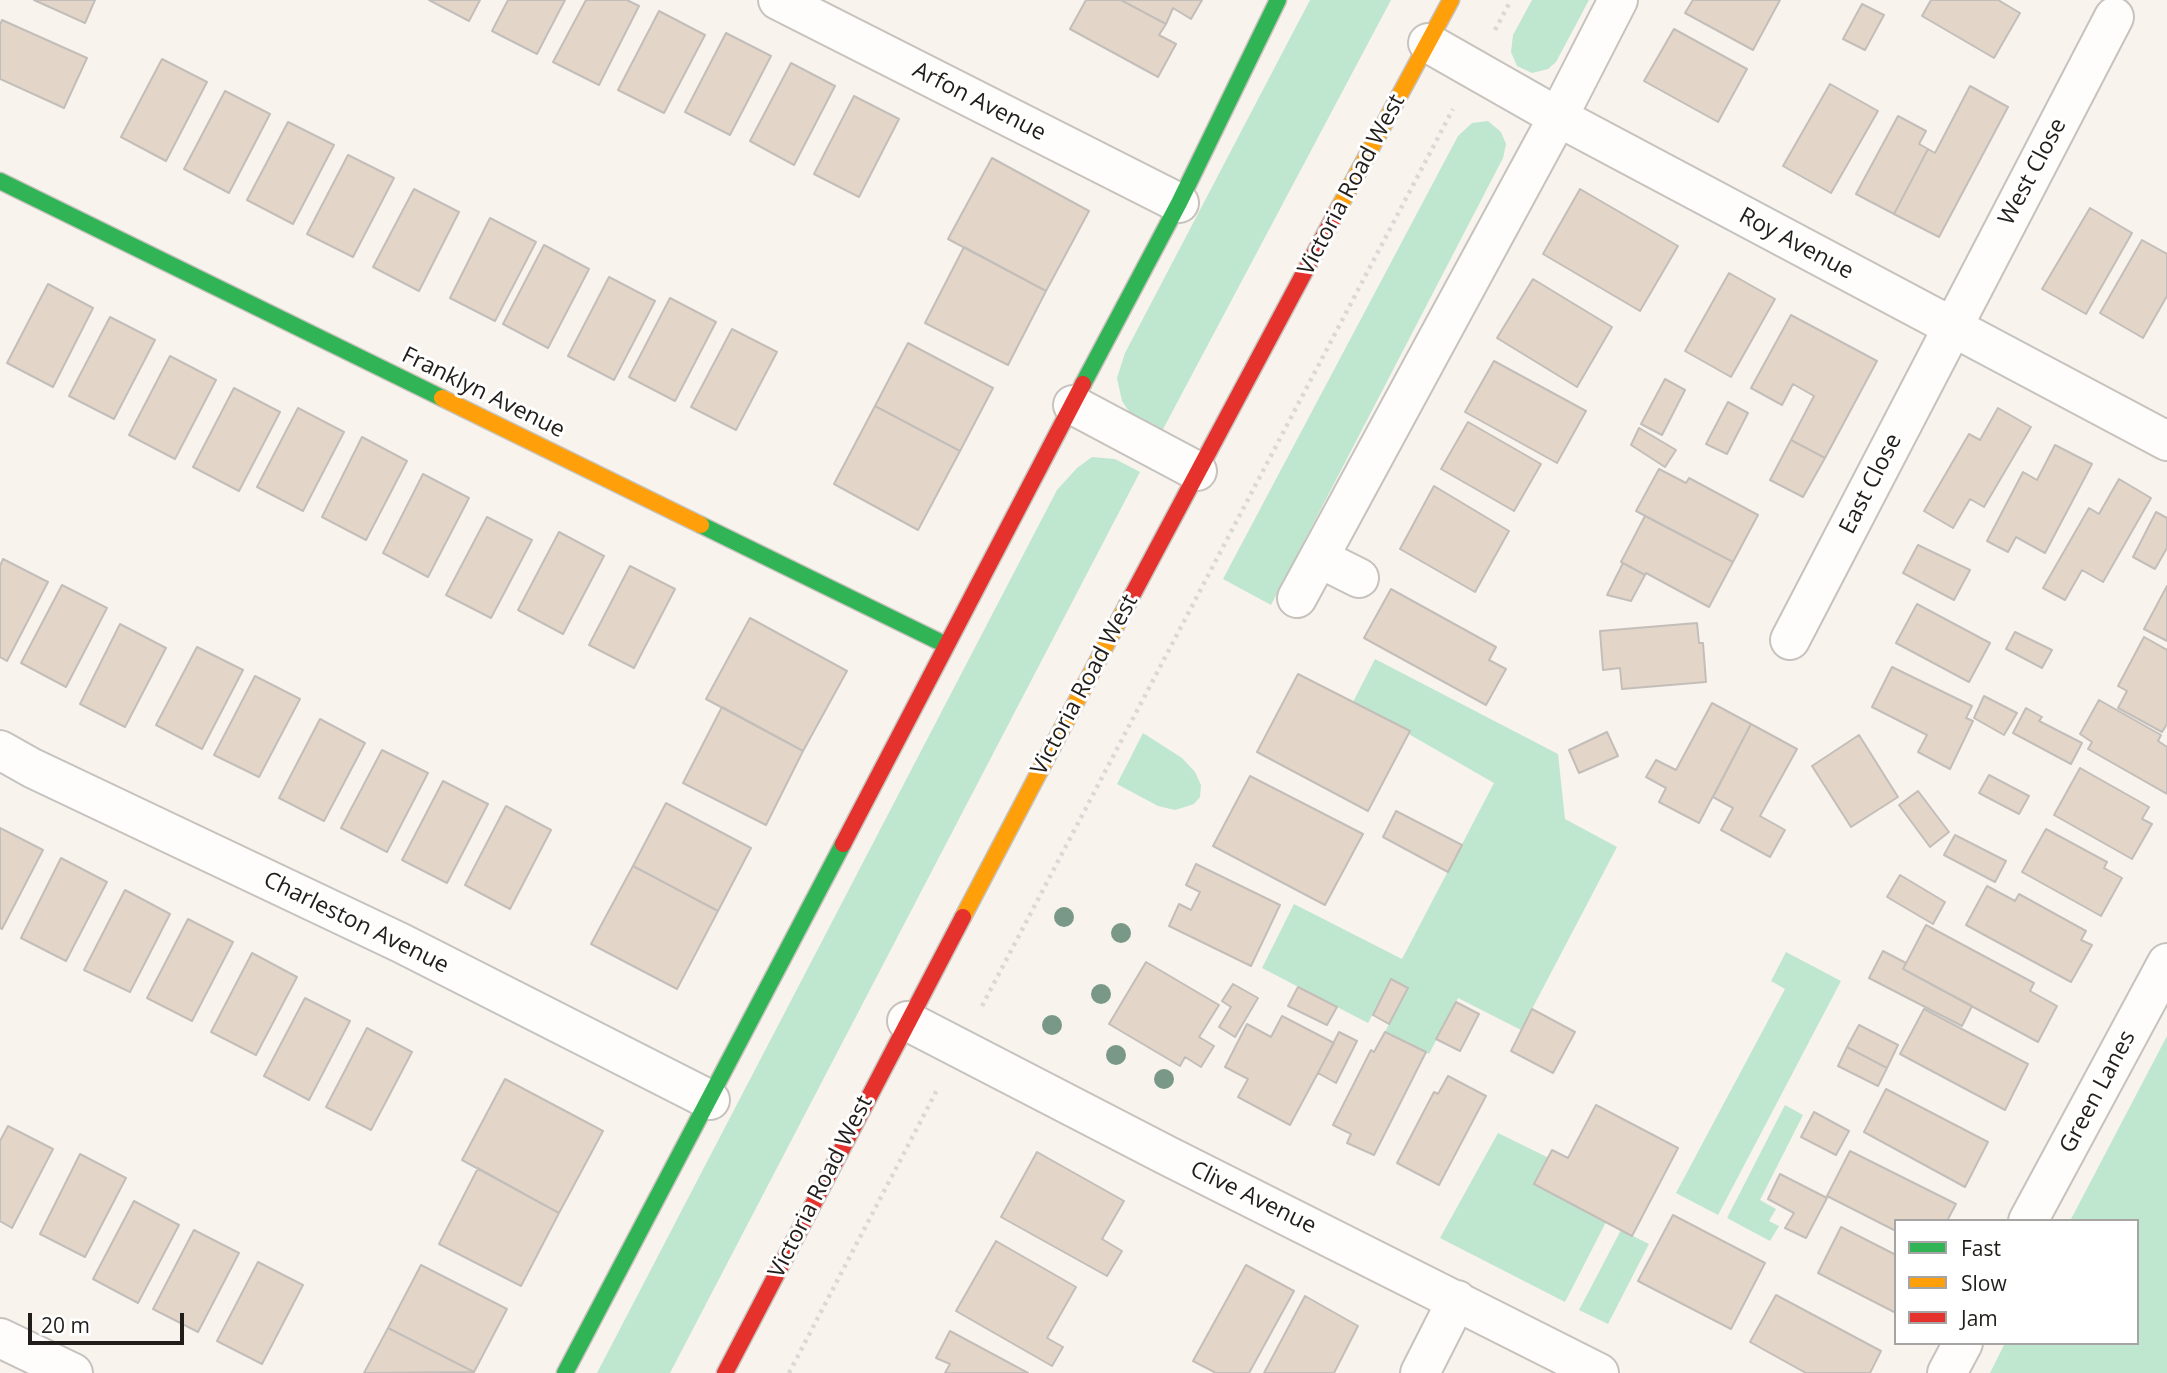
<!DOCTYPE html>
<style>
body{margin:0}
#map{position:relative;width:2167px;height:1373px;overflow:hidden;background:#f9f3ed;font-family:"Open Sans",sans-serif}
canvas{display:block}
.legend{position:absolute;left:1894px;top:1219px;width:245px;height:126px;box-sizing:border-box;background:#fff;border:2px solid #a6a5a3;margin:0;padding:9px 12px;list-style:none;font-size:21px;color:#211d1a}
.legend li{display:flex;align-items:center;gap:14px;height:35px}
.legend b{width:35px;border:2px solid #a6a5a3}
.scale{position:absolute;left:28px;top:1313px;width:156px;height:32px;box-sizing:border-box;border:4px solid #211d1a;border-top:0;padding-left:9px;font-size:21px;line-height:24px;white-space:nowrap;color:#211d1a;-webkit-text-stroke:5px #fff;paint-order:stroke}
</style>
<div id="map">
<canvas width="2167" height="1373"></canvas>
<ul class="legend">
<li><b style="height:9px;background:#30b455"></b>Fast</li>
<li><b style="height:9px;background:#ff9f0a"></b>Slow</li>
<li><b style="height:9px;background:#e5322d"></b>Jam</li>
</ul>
<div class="scale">20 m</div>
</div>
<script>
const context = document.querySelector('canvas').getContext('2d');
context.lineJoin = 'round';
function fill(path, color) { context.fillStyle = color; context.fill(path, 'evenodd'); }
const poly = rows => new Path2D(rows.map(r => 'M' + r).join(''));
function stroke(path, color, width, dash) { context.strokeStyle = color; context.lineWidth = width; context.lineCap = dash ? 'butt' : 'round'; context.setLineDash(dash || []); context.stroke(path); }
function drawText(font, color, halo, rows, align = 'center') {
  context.font = font + ' "Open Sans",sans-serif'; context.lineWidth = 6; context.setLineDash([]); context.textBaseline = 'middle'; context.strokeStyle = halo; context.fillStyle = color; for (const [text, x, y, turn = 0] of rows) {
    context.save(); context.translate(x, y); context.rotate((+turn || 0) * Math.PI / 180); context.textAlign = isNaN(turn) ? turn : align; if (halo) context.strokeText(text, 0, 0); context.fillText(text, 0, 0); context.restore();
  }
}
fill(poly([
 [1310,0,1391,0,1161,433,1134,419,1122,401,1117,378,1125,353],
 [1532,0,1589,0,1556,62,1548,69,1532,73,1517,66,1511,52,1513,35],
 [1488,121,1501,132,1506,144,1503,158,1271,605,1223,579,1458,136,1472,123],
 [1092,457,1115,459,1140,472,670,1373,597,1373,1057,490,1077,468],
 [1375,659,1558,754,1565,819,1617,847,1521,1030,1458,998,1429,1054,1385,1032,1407,988,1392,979,1368,1023,1262,968,1294,904,1402,959,1494,783,1353,702],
 [1143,733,1182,758,1195,772,1201,785,1200,797,1194,804,1175,810,1158,806,1117,784],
 [1786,952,1841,981,1718,1215,1676,1193,1785,989,1771,981],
 [2167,1036,2167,1373,1990,1373,2005,1343,2137,1343,2137,1221,2070,1221],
 [1785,1105,1803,1115,1760,1200,1776,1209,1769,1221,1779,1226,1770,1241,1727,1218],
 [1498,1133,1549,1158,1606,1222,1565,1302,1440,1238],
 [1621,1230,1649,1244,1608,1324,1579,1310]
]), '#bfe6cf');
const building = poly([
 [34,0,95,0,85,23,34,0],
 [429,0,480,0,469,21,429,0],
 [508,0,565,0,537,54,492,31,508,0],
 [586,0,627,0,639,6,599,85,553,62,586,0],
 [1086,0,1121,0,1166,24,1159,35,1176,44,1158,77,1070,29,1086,0],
 [1121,0,1202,0,1191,19,1173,8,1166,24,1121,0],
 [1693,0,1780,0,1753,50,1685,13,1693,0],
 [1931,0,1998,0,2020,13,1994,58,1922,16,1931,0],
 [1862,4,1884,15,1865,50,1843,39,1862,4],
 [659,11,705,35,664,113,618,90,659,11],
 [2,20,87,58,64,108,0,79,0,25,2,20],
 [1674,29,1747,69,1718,122,1644,81,1674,29],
 [726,33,771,56,730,135,685,112,726,33],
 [162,59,207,82,166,161,121,137,162,59],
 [791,63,835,86,794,165,750,141,791,63],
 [1830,84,1878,111,1831,193,1783,166,1830,84],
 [1970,86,2008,107,1939,237,1894,214,1928,149,1935,153,1970,86],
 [225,91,270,114,229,193,184,169,225,91],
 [854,96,899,119,859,197,814,174,854,96],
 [1898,116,1926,131,1919,144,1928,149,1894,214,1856,194,1898,116],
 [288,122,334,145,293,224,247,200,288,122],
 [348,155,394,178,353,257,307,234,348,155],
 [992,158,1089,211,1046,291,948,239,992,158],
 [414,189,459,212,419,291,373,267,414,189],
 [1580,189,1678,246,1640,311,1543,254,1580,189],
 [2090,208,2132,233,2086,314,2042,289,2090,208],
 [490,218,536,242,495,321,450,298,490,218],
 [2142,240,2167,254,2167,296,2143,338,2100,313,2142,240],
 [544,245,589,269,548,348,503,324,544,245],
 [964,247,1046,291,1008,365,925,323,964,247],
 [1729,273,1775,299,1731,377,1685,351,1729,273],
 [609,277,655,301,614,380,568,356,609,277],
 [1533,279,1612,327,1577,387,1497,338,1533,279],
 [48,284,93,308,53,387,7,363,48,284],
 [670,298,716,322,675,401,629,377,670,298],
 [1791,315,1877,361,1825,458,1791,440,1814,396,1793,384,1782,405,1751,388,1791,315],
 [110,317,155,340,114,419,69,396,110,317],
 [732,329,777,352,736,430,691,407,732,329],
 [908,343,993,388,960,451,875,406,908,343],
 [170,356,216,380,175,459,129,435,170,356],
 [1494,361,1586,411,1557,463,1465,412,1494,361],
 [1665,379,1685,390,1662,435,1641,424,1665,379],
 [234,388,280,412,239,491,193,467,234,388],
 [1728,402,1748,413,1727,454,1706,444,1728,402],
 [875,406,960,451,918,530,834,484,875,406],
 [298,408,344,432,303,511,257,487,298,408],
 [1998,408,2031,427,1984,507,1970,499,1953,528,1924,511,1969,434,1980,440,1998,408],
 [1468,422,1541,464,1514,511,1441,469,1468,422],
 [1639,428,1676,450,1665,467,1631,445,1639,428],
 [362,437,407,461,366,540,322,517,362,437],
 [1791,440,1825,458,1803,497,1770,480,1791,440],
 [2055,445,2092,464,2045,553,2016,537,2008,552,1987,541,2023,472,2037,480,2055,445],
 [1659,469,1686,483,1689,478,1758,515,1733,562,1636,511,1659,469],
 [423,474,469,498,428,577,383,553,423,474],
 [2119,479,2151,498,2103,582,2082,570,2065,600,2043,588,2089,508,2099,514,2119,479],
 [1434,486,1509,531,1475,592,1400,549,1434,486],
 [2156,512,2167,518,2167,548,2155,569,2133,557,2156,512],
 [1645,516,1733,562,1709,607,1646,573,1645,575,1621,562,1645,516],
 [487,517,532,540,491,618,446,595,487,517],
 [559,532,604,556,563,634,518,610,559,532],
 [1918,545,1970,570,1954,600,1903,573,1918,545],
 [3,559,48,582,7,661,0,657,0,566,3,559],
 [1623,563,1645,575,1631,601,1607,595,1623,563],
 [630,566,675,589,634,668,589,645,630,566],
 [62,585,107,608,66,687,21,663,62,585],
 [2167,586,2167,641,2144,629,2167,586],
 [1391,589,1496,647,1489,660,1506,669,1486,705,1364,638,1391,589],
 [1917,604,1990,643,1969,682,1896,643,1917,604],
 [750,618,847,671,803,751,706,699,750,618],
 [1697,623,1699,643,1703,643,1706,682,1622,689,1620,668,1603,670,1600,631,1697,623],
 [120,624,166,648,125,727,80,704,120,624],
 [2015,632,2052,650,2042,668,2006,649,2015,632],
 [2144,637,2167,650,2167,724,2162,732,2118,708,2127,691,2118,686,2144,637],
 [197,647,243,670,202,749,156,725,197,647],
 [1892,667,1972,706,1966,718,1973,721,1950,769,1918,752,1927,735,1872,707,1892,667],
 [1298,674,1410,731,1368,811,1257,752,1298,674],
 [255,676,300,699,259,777,214,755,255,676],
 [1984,696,2017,713,2004,735,1974,718,1984,696],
 [2099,700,2161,735,2158,741,2167,747,2167,794,2088,749,2092,742,2080,734,2099,700],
 [1712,703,1751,724,1699,823,1659,802,1666,788,1646,777,1656,760,1676,770,1712,703],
 [722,707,803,751,766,825,683,783,722,707],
 [2026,708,2042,717,2039,721,2082,743,2071,764,2013,733,2026,708],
 [320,719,365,743,324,821,279,798,320,719],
 [1751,724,1797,749,1760,816,1785,830,1770,857,1721,830,1733,808,1713,797,1751,724],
 [1607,732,1618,756,1579,773,1569,750,1607,732],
 [1859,735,1898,797,1851,827,1812,766,1859,735],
 [382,750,428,773,387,852,341,828,382,750],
 [2080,768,2149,807,2142,819,2152,824,2132,859,2054,815,2080,768],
 [1989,775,2029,796,2019,814,1979,793,1989,775],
 [1250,776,1363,834,1325,905,1213,846,1250,776],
 [443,781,488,804,447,883,402,860,443,781],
 [1918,791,1949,832,1930,847,1899,805,1918,791],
 [666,803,751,848,718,911,633,866,666,803],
 [506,806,551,830,510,909,465,885,506,806],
 [1396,811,1462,845,1448,872,1383,837,1396,811],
 [0,828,43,850,2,929,0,928,0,828],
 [2046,829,2107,862,2104,868,2122,878,2101,916,2022,872,2046,829],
 [1955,835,2006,861,1995,882,1944,855,1955,835],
 [61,858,107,882,66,961,21,938,61,858],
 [1196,864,1280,905,1251,966,1169,926,1179,904,1191,910,1200,892,1186,885,1196,864],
 [633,866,718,911,677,989,591,944,633,866],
 [1900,875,1945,902,1933,924,1887,897,1900,875],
 [1987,886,2015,901,2019,894,2086,931,2081,940,2092,945,2071,982,1966,925,1987,886],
 [125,890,170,914,130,992,84,970,125,890],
 [188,919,233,942,192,1021,147,998,188,919],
 [1926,925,2034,983,2030,991,2057,1006,2038,1042,1903,969,1926,925],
 [1883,951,1906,963,1903,969,1972,1006,1962,1026,1869,978,1883,951],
 [252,953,297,977,256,1055,211,1032,252,953],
 [1146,962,1219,1005,1199,1037,1214,1046,1201,1067,1185,1057,1180,1066,1109,1024,1146,962],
 [1391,979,1408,988,1389,1024,1373,1015,1391,979],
 [1233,984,1258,998,1235,1037,1219,1027,1231,1007,1222,1001,1233,984],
 [1298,987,1337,1007,1327,1025,1288,1006,1298,987],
 [305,998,350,1021,309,1100,264,1076,305,998],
 [1456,1002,1479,1014,1460,1051,1436,1039,1456,1002],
 [1532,1009,1575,1032,1553,1073,1511,1051,1532,1009],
 [1924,1009,2028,1064,2005,1110,1900,1054,1924,1009],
 [1282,1016,1334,1043,1290,1125,1238,1097,1248,1079,1225,1067,1247,1024,1271,1037,1282,1016],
 [1859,1025,1898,1045,1887,1068,1847,1047,1859,1025],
 [367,1028,412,1052,371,1130,326,1107,367,1028],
 [1339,1032,1357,1041,1336,1083,1318,1073,1339,1032],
 [1385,1032,1426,1052,1374,1155,1347,1143,1351,1134,1333,1125,1371,1050,1374,1052,1385,1032],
 [1847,1047,1887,1068,1878,1086,1838,1066,1847,1047],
 [1448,1076,1486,1096,1439,1185,1397,1163,1434,1092,1438,1094,1448,1076],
 [505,1079,603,1131,559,1213,462,1160,505,1079],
 [1886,1089,1988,1142,1965,1187,1864,1132,1886,1089],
 [1596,1105,1678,1148,1632,1236,1534,1184,1552,1150,1568,1158,1596,1105],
 [1814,1112,1849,1131,1836,1155,1801,1137,1814,1112],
 [8,1126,53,1149,12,1228,0,1221,0,1141,8,1126],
 [1850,1151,1956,1204,1947,1221,1896,1221,1896,1231,1827,1196,1850,1151],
 [1037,1152,1124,1201,1102,1239,1122,1251,1107,1276,1001,1217,1037,1152],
 [80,1154,126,1178,85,1257,40,1234,80,1154],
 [478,1168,559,1213,521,1286,439,1244,478,1168],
 [1780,1174,1827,1198,1806,1238,1785,1228,1794,1213,1768,1199,1780,1174],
 [134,1201,179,1225,138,1303,93,1279,134,1201],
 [1673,1215,1765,1263,1731,1329,1638,1281,1673,1215],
 [1841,1227,1896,1255,1896,1313,1818,1273,1841,1227],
 [194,1230,239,1253,198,1332,153,1309,194,1230],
 [996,1241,1076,1287,1047,1338,1063,1347,1052,1366,956,1311,996,1241],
 [258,1262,303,1285,262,1364,217,1341,258,1262],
 [421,1265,507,1309,474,1372,388,1328,421,1265],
 [1246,1265,1294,1291,1249,1373,1216,1373,1193,1361,1246,1265],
 [1776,1295,1881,1351,1870,1373,1806,1373,1750,1342,1776,1295],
 [1305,1296,1358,1326,1334,1373,1264,1373,1305,1296],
 [388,1328,474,1372,364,1373,388,1328],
 [950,1331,1028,1373,945,1373,950,1364,936,1358,950,1331]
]);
fill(building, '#e3d6c9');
stroke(building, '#c3beb9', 2);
const street = poly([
 [778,0,1179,203],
 [1428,43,1558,117,2167,441],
 [1073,405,1197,471],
 [1319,558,1359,578],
 [1297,598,1558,117,1618,0],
 [1790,640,2114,17],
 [0,750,32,768,401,943,710,1100],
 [907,1021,1166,1155,1599,1373],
 [2028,1221,2167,963],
 [0,1338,73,1373],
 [1420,1373,1457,1300],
 [1947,1373,1963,1343]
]);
const fast = poly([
 [0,181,442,398],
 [1083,384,1179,203,1278,0],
 [701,525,946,645],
 [565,1373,843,844]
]);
const slow = poly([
 [1336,213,1451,0],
 [442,398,701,525],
 [963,917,1127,605]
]);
const jam = poly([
 [1127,605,1336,213],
 [843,844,1083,384],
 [725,1373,963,917]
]);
stroke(street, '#c6c2bd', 42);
stroke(fast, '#c6c2bd', 19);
stroke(slow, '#c6c2bd', 19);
stroke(jam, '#c6c2bd', 19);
stroke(poly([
 [1495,30,1511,0],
 [982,1006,1453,109],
 [789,1373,938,1088]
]), '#dad9d7', 4.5, [3.5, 5]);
stroke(street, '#fefdfc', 38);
stroke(fast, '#30b455', 16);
stroke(slow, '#ff9f0a', 16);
stroke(jam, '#e5322d', 16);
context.fillStyle = '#799888';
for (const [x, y] of [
 [1064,917],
 [1121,933],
 [1101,994],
 [1052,1025],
 [1116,1055],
 [1164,1079]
]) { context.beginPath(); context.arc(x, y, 10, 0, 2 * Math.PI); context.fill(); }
drawText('23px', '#211d1a', '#fff', [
 ["Arfon Avenue",979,102,27],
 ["West Close",2033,172,-62],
 ["Victoria Road West",1352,185,-62],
 ["Roy Avenue",1796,244,28],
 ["Franklyn Avenue",483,393,26],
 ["East Close",1871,484,-63],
 ["Victoria Road West",1085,685,-62],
 ["Charleston Avenue",356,923,26],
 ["Green Lanes",2098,1092,-62],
 ["Victoria Road West",821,1187,-63],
 ["Clive Avenue",1253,1198,26]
]);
</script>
